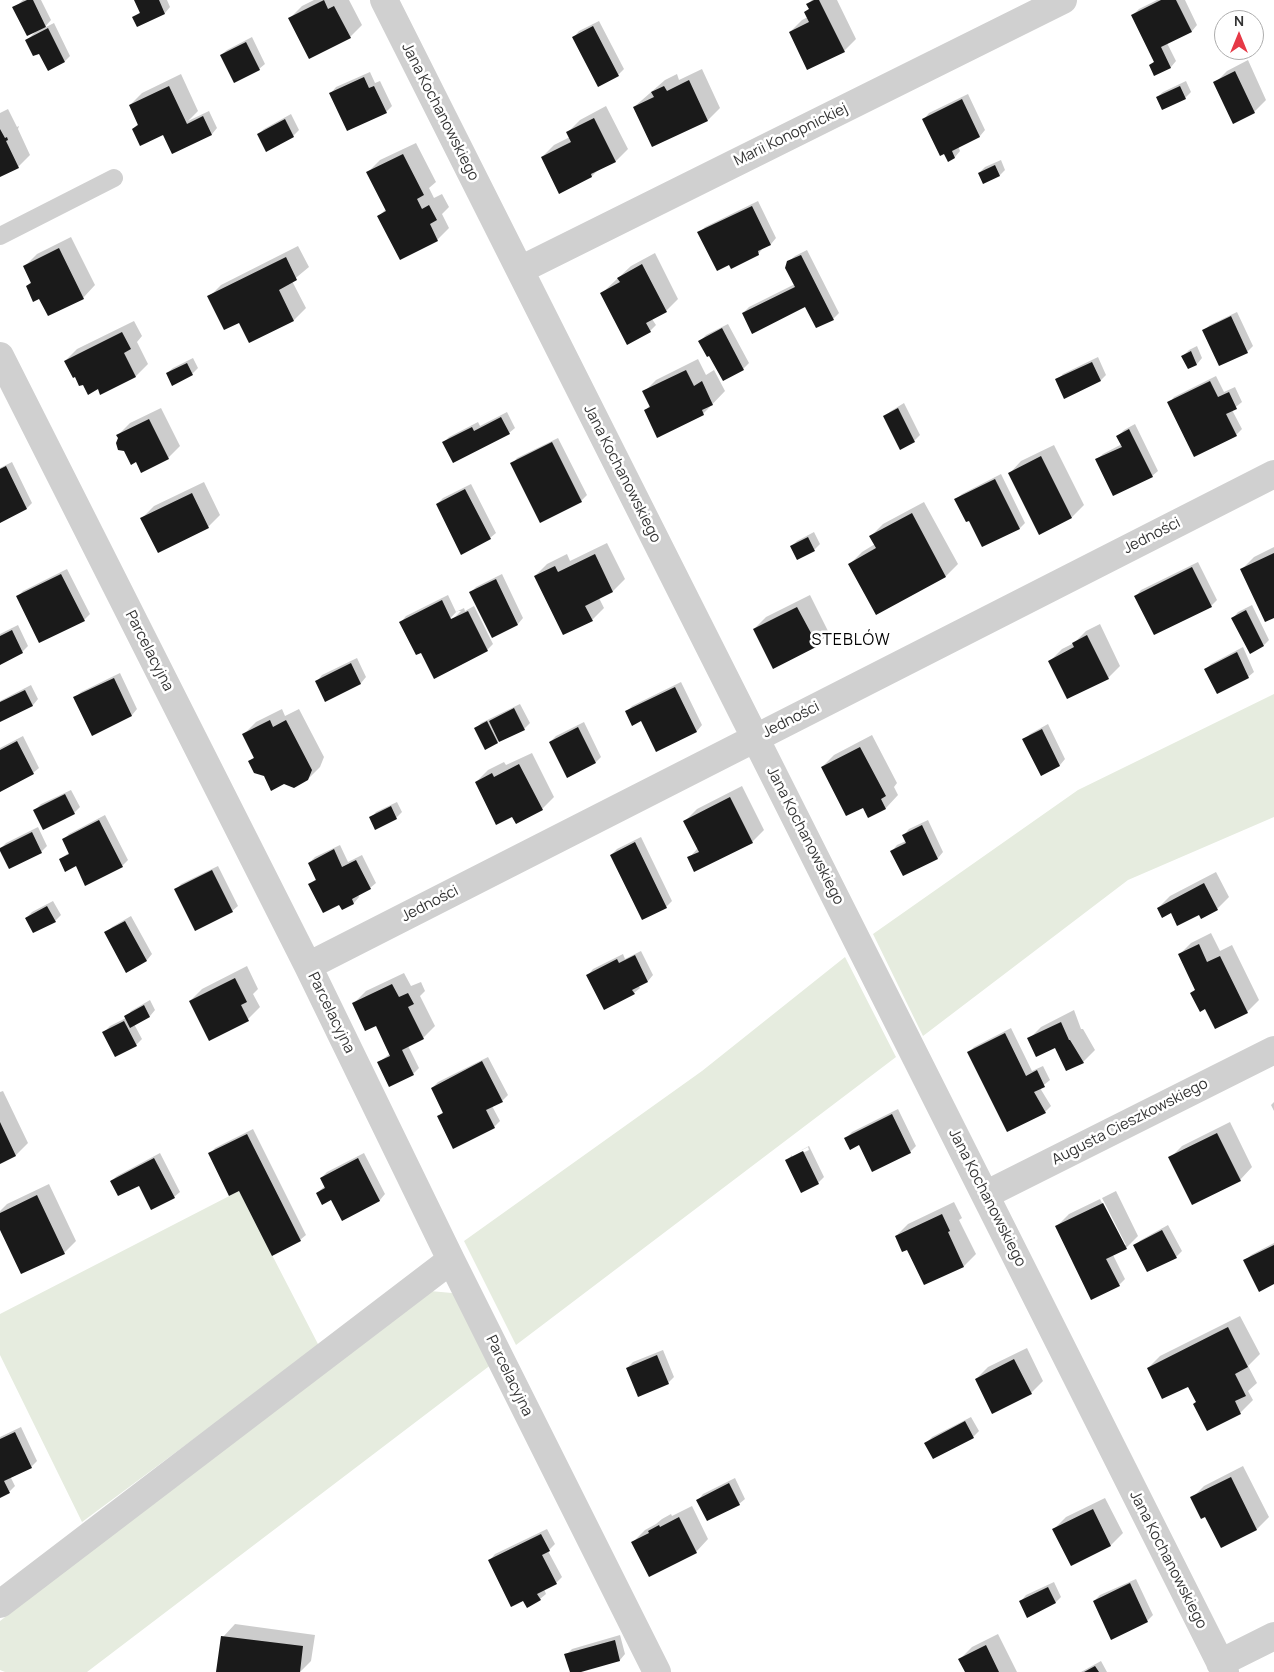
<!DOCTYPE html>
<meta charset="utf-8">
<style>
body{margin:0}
#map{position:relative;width:1274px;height:1672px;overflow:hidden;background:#fff;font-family:Manrope,sans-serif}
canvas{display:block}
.north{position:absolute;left:1214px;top:10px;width:50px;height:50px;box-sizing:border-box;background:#fff;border:1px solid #adadad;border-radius:50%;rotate:0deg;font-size:14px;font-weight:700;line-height:20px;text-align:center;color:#333}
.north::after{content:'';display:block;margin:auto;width:18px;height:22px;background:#e63946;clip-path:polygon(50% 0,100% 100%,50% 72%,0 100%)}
</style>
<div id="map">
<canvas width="1274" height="1672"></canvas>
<div class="north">N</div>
</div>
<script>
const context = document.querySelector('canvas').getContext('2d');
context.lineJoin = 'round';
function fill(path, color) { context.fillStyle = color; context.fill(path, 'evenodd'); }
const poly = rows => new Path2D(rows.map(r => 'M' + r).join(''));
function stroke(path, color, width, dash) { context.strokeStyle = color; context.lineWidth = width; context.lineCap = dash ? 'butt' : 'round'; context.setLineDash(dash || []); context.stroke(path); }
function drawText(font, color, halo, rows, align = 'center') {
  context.font = font + ' Manrope,sans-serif'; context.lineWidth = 5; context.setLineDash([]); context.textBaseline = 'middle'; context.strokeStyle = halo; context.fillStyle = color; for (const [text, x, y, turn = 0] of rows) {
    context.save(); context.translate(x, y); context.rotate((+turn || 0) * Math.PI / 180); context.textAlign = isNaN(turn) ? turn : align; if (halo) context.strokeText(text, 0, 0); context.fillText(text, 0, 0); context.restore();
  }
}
fill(poly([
 [1274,694,1274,817,1128,880,923,1036,873,934,1078,790],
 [845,957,896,1057,516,1345,464,1241,702,1071],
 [239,1191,319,1346,82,1522,0,1355,0,1314],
 [430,1291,452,1293,463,1305,492,1364,87,1672,5,1672,0,1670,0,1621]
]), '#e6ecdf');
fill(poly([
 [23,0,41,0,51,20,44,28,54,23,70,56,65,61,40,52,27,40,36,31,14,8],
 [135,0,167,0,170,7,165,13,134,18,141,11],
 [314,0,349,0,362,25,350,37,290,18,302,6],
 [812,0,837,0,856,39,844,51,790,32,802,20,808,17,805,12,810,8,808,4],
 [1157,0,1185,0,1197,25,1192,31,1167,43,1176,61,1171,67,1155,74,1151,65,1155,61,1133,15,1139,9],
 [599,21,624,69,618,75,574,37,579,31],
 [252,37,265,64,259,69,221,55,227,50],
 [1248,60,1266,100,1254,112,1215,83,1227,71],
 [702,69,720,108,708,120,652,146,634,107,665,80,677,74,679,80],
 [370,72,375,83,380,81,392,106,386,112,331,93,336,87],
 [181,74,198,111,188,121,209,111,217,128,212,134,172,153,168,132,133,129,139,123,130,105,142,93],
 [1186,81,1191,92,1185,98,1157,97,1163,92],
 [968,94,985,130,980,136,958,146,960,151,955,157,948,160,924,119,929,113],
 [606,106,628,149,616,161,598,170,592,176,542,157,554,145,570,137,568,132,580,120],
 [8,109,17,127,19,126,18,129,30,155,18,167,0,176,0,113],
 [291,114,299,130,293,136,258,135,264,129],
 [416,143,436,182,429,188,434,198,442,194,449,207,442,214,449,228,437,240,379,216,386,209,368,172,380,160],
 [1001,160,1005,170,1000,175,979,173,985,167],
 [758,201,776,238,771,244,764,247,759,253,699,233,705,227],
 [71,237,95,285,83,298,40,297,27,286,32,281,25,266,37,254],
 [298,246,309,267,292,281,306,308,294,320,250,341,240,321,209,297,221,285],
 [807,250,839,313,833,319,806,306,743,313,749,307,795,284,788,262,795,256],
 [655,253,678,299,666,311,652,319,656,325,650,331,602,293,631,266],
 [1237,312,1253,346,1247,352,1204,330,1210,325],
 [134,321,142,336,137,342,148,364,136,376,101,393,99,388,83,383,65,361,77,349],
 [728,324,749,363,743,369,700,341,706,335],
 [1197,346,1202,358,1197,364,1188,368,1183,356,1189,350],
 [1098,357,1106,375,1101,380,1057,380,1063,374],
 [193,358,198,368,192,374,167,373,173,368],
 [698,359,706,375,714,370,725,391,703,414,645,411,650,405,644,392,656,380],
 [1216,376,1224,392,1235,387,1242,402,1232,410,1242,429,1236,435,1169,403,1174,397],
 [904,403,920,435,914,441,885,416,891,411],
 [161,408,180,446,168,458,137,461,118,435,130,423],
 [507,412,515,428,509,433,443,443,449,437,478,422,480,426],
 [1135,424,1158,471,1152,476,1097,459,1103,454,1122,444,1118,436,1124,430],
 [558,438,587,495,581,501,512,464,517,458],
 [1054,445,1084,505,1072,517,1009,474,1021,461],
 [12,462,32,503,27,508,0,522,0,468],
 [1001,474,1025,523,1020,528,970,519,956,499,962,494],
 [204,482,220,515,208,527,142,518,154,506],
 [471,484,496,533,490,538,437,504,443,498],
 [924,502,958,564,946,576,876,613,850,564,862,552,875,544,871,536,883,524],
 [814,532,820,544,814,550,792,546,797,541],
 [607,543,625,579,613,591,599,598,604,608,592,620,535,576,547,564,567,554,570,561],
 [1274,547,1274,617,1242,569,1254,557],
 [1198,562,1217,600,1211,606,1136,596,1141,590],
 [67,569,90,614,84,620,18,596,23,591],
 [502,574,523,618,518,624,492,636,470,593,476,587],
 [448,595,456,612,464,608,465,611,474,606,493,644,487,650,422,652,401,622,406,616],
 [457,611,461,611,448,624,446,623],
 [810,595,829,633,817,645,754,629,766,617],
 [1252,605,1269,640,1264,645,1233,618,1238,612],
 [1100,624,1120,666,1108,678,1050,661,1062,649,1074,643,1086,631],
 [18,625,28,646,22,652,0,663,0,634],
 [1243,647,1254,672,1248,677,1206,669,1211,664],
 [357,658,366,677,361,683,326,700,317,681,322,675],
 [120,673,137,709,132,715,93,734,75,698,81,692],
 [681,682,702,725,697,731,657,750,642,719,626,712,632,706],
 [31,685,38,699,33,705,0,721,0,701],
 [520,704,530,723,524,729,497,742,476,729,481,723],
 [282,709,285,716,299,709,324,757,320,767,308,779,265,775,250,761,255,756,244,734,256,722],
 [584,722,601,757,596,762,550,742,556,736],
 [1048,724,1065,759,1060,765,1042,774,1024,740,1030,734],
 [872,735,897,783,894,787,898,795,886,808,869,816,864,806,822,767,834,755],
 [23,736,39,768,33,773,0,790,0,748],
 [532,753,554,797,542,809,513,816,476,782,488,770,504,762,506,765],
 [742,786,764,830,752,842,689,858,698,848,685,821,697,809],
 [71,790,80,807,74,813,35,810,41,804],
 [397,802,402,812,396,818,371,818,376,812],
 [105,815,128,860,122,866,76,865,60,859,70,852,64,839,69,834],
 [928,820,943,852,938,858,903,874,892,851,897,845,906,841,904,835,909,829],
 [38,827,47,846,41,852,0,849,6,843],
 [641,837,672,901,666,907,611,855,617,849],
 [340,845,348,862,362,855,376,883,370,888,358,894,359,897,354,903,340,903,310,884,316,879,309,863,315,857],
 [218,866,238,906,232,911,176,890,181,884],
 [1216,872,1229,897,1217,909,1200,913,1158,908,1170,896],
 [53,901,61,915,55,921,26,918,32,912],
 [131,916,152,954,147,960,127,971,106,933,112,927],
 [1211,933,1220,951,1232,945,1259,1000,1247,1012,1206,1007,1192,993,1196,989,1179,955,1191,943],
 [641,951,653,975,648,981,638,985,640,988,634,993,588,975,593,969,623,954,625,959],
 [247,966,258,989,253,994,260,1007,248,1019,210,1039,190,1001,202,989],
 [404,973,411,986,421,982,425,991,420,996,435,1026,423,1038,408,1046,419,1068,413,1074,379,1062,391,1053,376,1025,354,1003,366,991],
 [150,1000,155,1010,150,1016,134,1024,142,1039,136,1045,104,1032,110,1026,126,1018,131,1011],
 [1074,1010,1081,1029,1083,1029,1095,1050,1083,1062,1055,1046,1029,1039,1041,1027],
 [1011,1028,1032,1071,1043,1066,1050,1080,1040,1088,1051,1106,1045,1112,969,1052,974,1047],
 [488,1057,508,1095,502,1101,492,1106,500,1121,494,1127,439,1116,444,1111,432,1088,438,1082],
 [3,1091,28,1143,16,1155,0,1163,0,1092],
 [1274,1102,1274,1111,1271,1105],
 [898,1109,916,1146,910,1152,860,1144,846,1138,852,1132],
 [1230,1122,1252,1167,1240,1180,1170,1158,1182,1146],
 [253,1129,306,1235,300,1240,240,1189,210,1154,215,1148],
 [809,1146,824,1177,818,1183,787,1160,792,1155],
 [808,1147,809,1150,792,1158,792,1155],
 [160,1153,180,1192,174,1197,140,1184,111,1181,117,1176],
 [364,1153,385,1194,380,1200,342,1219,332,1198,317,1193,325,1186,321,1178,327,1172],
 [49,1184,76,1241,64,1253,0,1227,0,1211,7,1204],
 [1116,1191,1138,1236,1126,1248,1113,1255,1125,1279,1119,1285,1057,1226,1069,1214,1100,1199,1123,1245,1126,1245,1102,1198],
 [954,1202,962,1218,959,1220,976,1254,964,1266,925,1284,908,1248,896,1236,908,1224],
 [1168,1225,1182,1251,1176,1257,1135,1245,1141,1240],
 [1274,1243,1274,1283,1245,1261,1251,1255],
 [1240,1316,1260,1354,1248,1366,1257,1383,1248,1391,1253,1400,1241,1412,1208,1429,1189,1385,1148,1368,1160,1356],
 [1027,1348,1043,1381,1031,1393,976,1379,988,1367],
 [663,1350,674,1377,668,1383,627,1368,633,1362],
 [971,1417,979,1431,973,1437,926,1443,932,1437],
 [21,1427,37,1461,31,1467,10,1476,15,1486,9,1492,0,1496,0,1437],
 [1243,1466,1269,1517,1257,1529,1222,1547,1206,1515,1192,1498,1204,1486],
 [735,1478,745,1499,739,1504,698,1500,703,1494],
 [1105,1498,1123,1533,1111,1545,1054,1529,1066,1517],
 [692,1506,708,1539,696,1552,633,1542,645,1530,656,1524,662,1519,671,1514,672,1516],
 [547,1529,555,1544,548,1551,562,1577,556,1583,544,1589,546,1594,540,1599,490,1560,495,1554],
 [1136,1579,1153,1615,1147,1621,1094,1601,1100,1595],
 [1054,1582,1061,1597,1056,1602,1021,1601,1026,1595],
 [235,1624,315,1635,311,1661,300,1672,218,1672,223,1637],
 [998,1634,1017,1672,966,1672,960,1659,972,1647],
 [620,1635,625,1654,620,1660,571,1672,566,1655,572,1649],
 [1101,1661,1107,1672,1081,1672]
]), '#0003');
fill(poly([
 [27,0,33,0,46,27,27,36,12,7],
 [134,0,159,0,165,14,137,27,132,17,140,13],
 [324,0,328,9,334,6,351,38,309,59,288,18],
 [814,0,819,0,845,52,807,70,789,32,809,22,804,12,809,9,806,4],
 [1161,0,1176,0,1192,32,1161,47,1171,68,1154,76,1149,65,1154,62,1131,15],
 [593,26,619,76,598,87,572,37],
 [48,28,65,62,48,71,39,54,33,56,25,40],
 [246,42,260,70,234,83,220,55],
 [1235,71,1255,113,1233,124,1213,82],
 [364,77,369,88,374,86,387,113,347,131,329,93],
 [689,80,708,121,652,147,633,107,654,97,651,92,664,86,667,91],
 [169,86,187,124,203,116,212,135,172,154,163,135,140,146,132,129,138,125,129,105],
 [1180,86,1186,99,1162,110,1156,97],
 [962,99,980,137,952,151,955,158,948,162,944,154,940,156,922,119],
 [594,118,616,162,591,174,592,177,559,194,541,157,571,142,566,132],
 [285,119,294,137,266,152,257,134],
 [0,129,5,138,7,137,8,140,6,141,19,168,0,177],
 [403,154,424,195,417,199,422,209,429,205,437,220,430,224,438,241,400,260,377,216,386,211,366,172],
 [995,165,1000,176,983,184,978,173],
 [752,206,771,245,758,251,759,255,731,269,729,265,717,271,697,232],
 [59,248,84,299,48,316,39,299,33,302,26,286,31,283,23,266],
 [801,255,834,320,816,328,805,307,752,334,742,313,795,287,785,268,787,261],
 [286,257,297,280,279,290,294,321,249,343,239,323,224,330,207,296],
 [642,264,667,312,646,323,651,332,627,345,600,293,620,282,617,278],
 [1231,316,1248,353,1219,366,1202,330],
 [722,328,744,370,723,381,709,356,707,357,698,341],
 [122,332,131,349,124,353,136,377,100,395,98,389,88,395,83,385,79,386,75,377,73,378,64,361],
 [1191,351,1197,365,1188,369,1181,356],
 [1092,362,1101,381,1064,399,1055,379],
 [187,363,193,375,172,386,166,373],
 [686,370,694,386,702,381,713,405,702,410,704,415,657,438,644,410,650,407,642,391],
 [1210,381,1218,397,1229,392,1237,409,1226,414,1237,436,1194,457,1167,402],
 [898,408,915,442,900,450,883,416],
 [501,417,510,434,453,463,442,442,472,427,474,431],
 [149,419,169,459,141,473,136,462,131,465,124,451,118,450,116,443,118,438,116,435],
 [1129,429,1153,477,1113,496,1095,459,1122,447,1116,436],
 [552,442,582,502,540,523,510,463],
 [1041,456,1072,518,1039,535,1008,473],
 [6,466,27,509,0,523,0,469],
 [995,479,1020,529,982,547,969,521,966,522,954,499],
 [465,489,491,539,461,555,436,504],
 [192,493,209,528,158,553,140,518],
 [912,513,946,577,876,615,848,564,876,548,869,536],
 [808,537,815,551,797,560,790,546],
 [1274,553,1274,618,1265,622,1240,569],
 [595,554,613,592,585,606,593,621,563,635,534,576,555,566,558,572],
 [1192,567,1212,607,1154,635,1134,596],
 [61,574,85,621,39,643,16,596],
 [496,579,518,625,492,638,469,592],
 [442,600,451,619,468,611,488,651,434,679,421,653,416,655,399,622],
 [797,607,818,646,773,669,753,629],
 [1246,610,1264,646,1250,654,1231,618],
 [12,630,23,653,0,665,0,636],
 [1087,635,1109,679,1067,699,1048,661,1074,647,1072,643],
 [1237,652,1249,678,1217,694,1204,669],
 [351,663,361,684,325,702,315,681],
 [114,678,132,716,92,736,73,697],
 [675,687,697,732,656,752,641,721,632,726,625,711],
 [25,690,33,706,0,722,0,702],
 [514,708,525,730,499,742,489,721],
 [270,720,273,727,286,720,312,770,308,780,294,788,284,784,271,791,264,776,254,773,248,761,254,758,242,734],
 [487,721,498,743,485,750,474,728],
 [578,727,596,763,567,778,549,742],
 [1042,729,1060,766,1041,776,1022,739],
 [17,741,34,774,0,792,0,750],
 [860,747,886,796,881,799,886,809,868,818,863,808,846,816,821,767],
 [519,764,543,810,516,824,512,817,496,825,475,782,492,773,494,777],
 [65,794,75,814,43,830,33,810],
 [730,797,753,843,694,872,687,857,699,852,683,821],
 [391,806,397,819,375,830,369,817],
 [99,820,123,867,85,886,76,866,65,872,59,859,69,854,62,839],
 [922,825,938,859,903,876,890,851,906,843,902,835],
 [32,832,42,853,9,869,0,851,0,848],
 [635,842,667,908,642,920,610,855],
 [334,849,342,867,356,860,371,889,352,899,354,904,342,910,339,905,323,913,308,884,316,880,308,863],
 [212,870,233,912,195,931,174,889],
 [1204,883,1218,910,1201,919,1199,915,1177,926,1171,913,1162,918,1157,908],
 [47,906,56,922,33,933,25,918],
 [125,921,147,961,126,973,104,932],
 [1199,944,1207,962,1220,956,1248,1013,1215,1029,1205,1009,1200,1012,1190,993,1195,990,1178,954],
 [635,955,648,982,632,990,635,994,604,1010,586,975,617,959,619,963],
 [235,978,247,1002,241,1005,249,1021,209,1041,189,1001],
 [392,984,399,997,408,993,414,1004,408,1007,424,1039,402,1050,414,1075,389,1087,377,1062,390,1056,376,1026,365,1031,352,1003],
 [144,1005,150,1017,130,1028,124,1016],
 [124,1021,137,1046,115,1057,102,1032],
 [1061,1022,1069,1040,1070,1040,1084,1063,1066,1071,1055,1048,1036,1057,1027,1038],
 [1005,1033,1026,1076,1037,1070,1045,1087,1034,1092,1046,1113,1007,1132,967,1052],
 [482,1061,503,1102,486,1110,495,1128,453,1149,437,1116,443,1113,431,1088],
 [892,1114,911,1153,872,1172,859,1145,850,1150,844,1138],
 [0,1122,16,1156,0,1164],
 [1217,1133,1241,1181,1192,1205,1168,1157],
 [247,1134,301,1241,272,1256,239,1191,229,1196,208,1153],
 [803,1151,819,1184,801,1193,785,1160],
 [154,1158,175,1198,151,1210,139,1186,118,1196,110,1181],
 [358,1158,380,1201,342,1221,331,1200,322,1205,316,1193,325,1188,320,1178],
 [37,1195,65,1254,21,1274,0,1230,0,1213],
 [1103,1203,1127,1249,1106,1259,1120,1286,1091,1300,1055,1226],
 [942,1214,950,1231,948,1232,964,1267,924,1285,907,1250,902,1252,895,1236],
 [1162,1230,1177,1258,1147,1272,1133,1245],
 [1274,1245,1274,1284,1259,1292,1243,1260],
 [1228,1327,1248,1367,1235,1374,1246,1396,1235,1401,1241,1414,1207,1431,1193,1404,1196,1402,1188,1387,1162,1399,1147,1368],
 [657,1355,669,1384,638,1397,626,1368],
 [1014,1359,1032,1394,992,1414,975,1379],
 [965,1421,974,1438,933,1459,924,1443],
 [15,1432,32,1468,4,1481,10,1493,0,1498,0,1439],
 [1231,1477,1257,1530,1221,1548,1205,1517,1201,1519,1190,1497],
 [729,1483,740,1505,707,1521,696,1500],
 [1093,1509,1111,1546,1071,1566,1052,1529],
 [679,1517,697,1553,649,1577,631,1542,649,1533,648,1531,659,1525,660,1527],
 [541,1534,550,1551,542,1555,557,1584,537,1594,541,1600,527,1608,523,1601,511,1607,488,1560],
 [1130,1583,1148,1622,1111,1640,1093,1601],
 [1048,1587,1056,1603,1027,1618,1019,1601],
 [221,1636,303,1646,300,1672,216,1672],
 [615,1640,620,1661,581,1672,570,1672,564,1654],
 [986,1645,999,1672,965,1672,958,1659],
 [1095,1666,1099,1672,1084,1672]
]), '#1a1a1a');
stroke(poly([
 [0,236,114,178]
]), '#d0d0d0', 18);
stroke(poly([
 [384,0,1225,1672],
 [520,270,1063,0],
 [0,356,308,966,451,1260,657,1672],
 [308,966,1274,474],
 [985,1195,1274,1050],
 [0,1604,451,1260],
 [1220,1663,1274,1636]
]), '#d0d0d0', 28);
drawText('15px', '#333', '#fff', [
 ["Jana Kochanowskiego",440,112,63],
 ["Marii Konopnickiej",791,135,-26],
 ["Jana Kochanowskiego",622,474,63],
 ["Jedności",1152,536,-27],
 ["Parcelacyjna",149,651,63],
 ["Jedności",791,720,-27],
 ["Jana Kochanowskiego",805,836,63],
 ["Jedności",430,904,-27],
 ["Parcelacyjna",331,1013,64],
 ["Augusta Cieszkowskiego",1130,1122,-27],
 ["Jana Kochanowskiego",987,1198,63],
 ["Parcelacyjna",509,1376,64],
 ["Jana Kochanowskiego",1168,1560,63]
]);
context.letterSpacing = '1px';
drawText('16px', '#000', '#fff', [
 ["STEBLÓW",851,641]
]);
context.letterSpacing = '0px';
</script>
